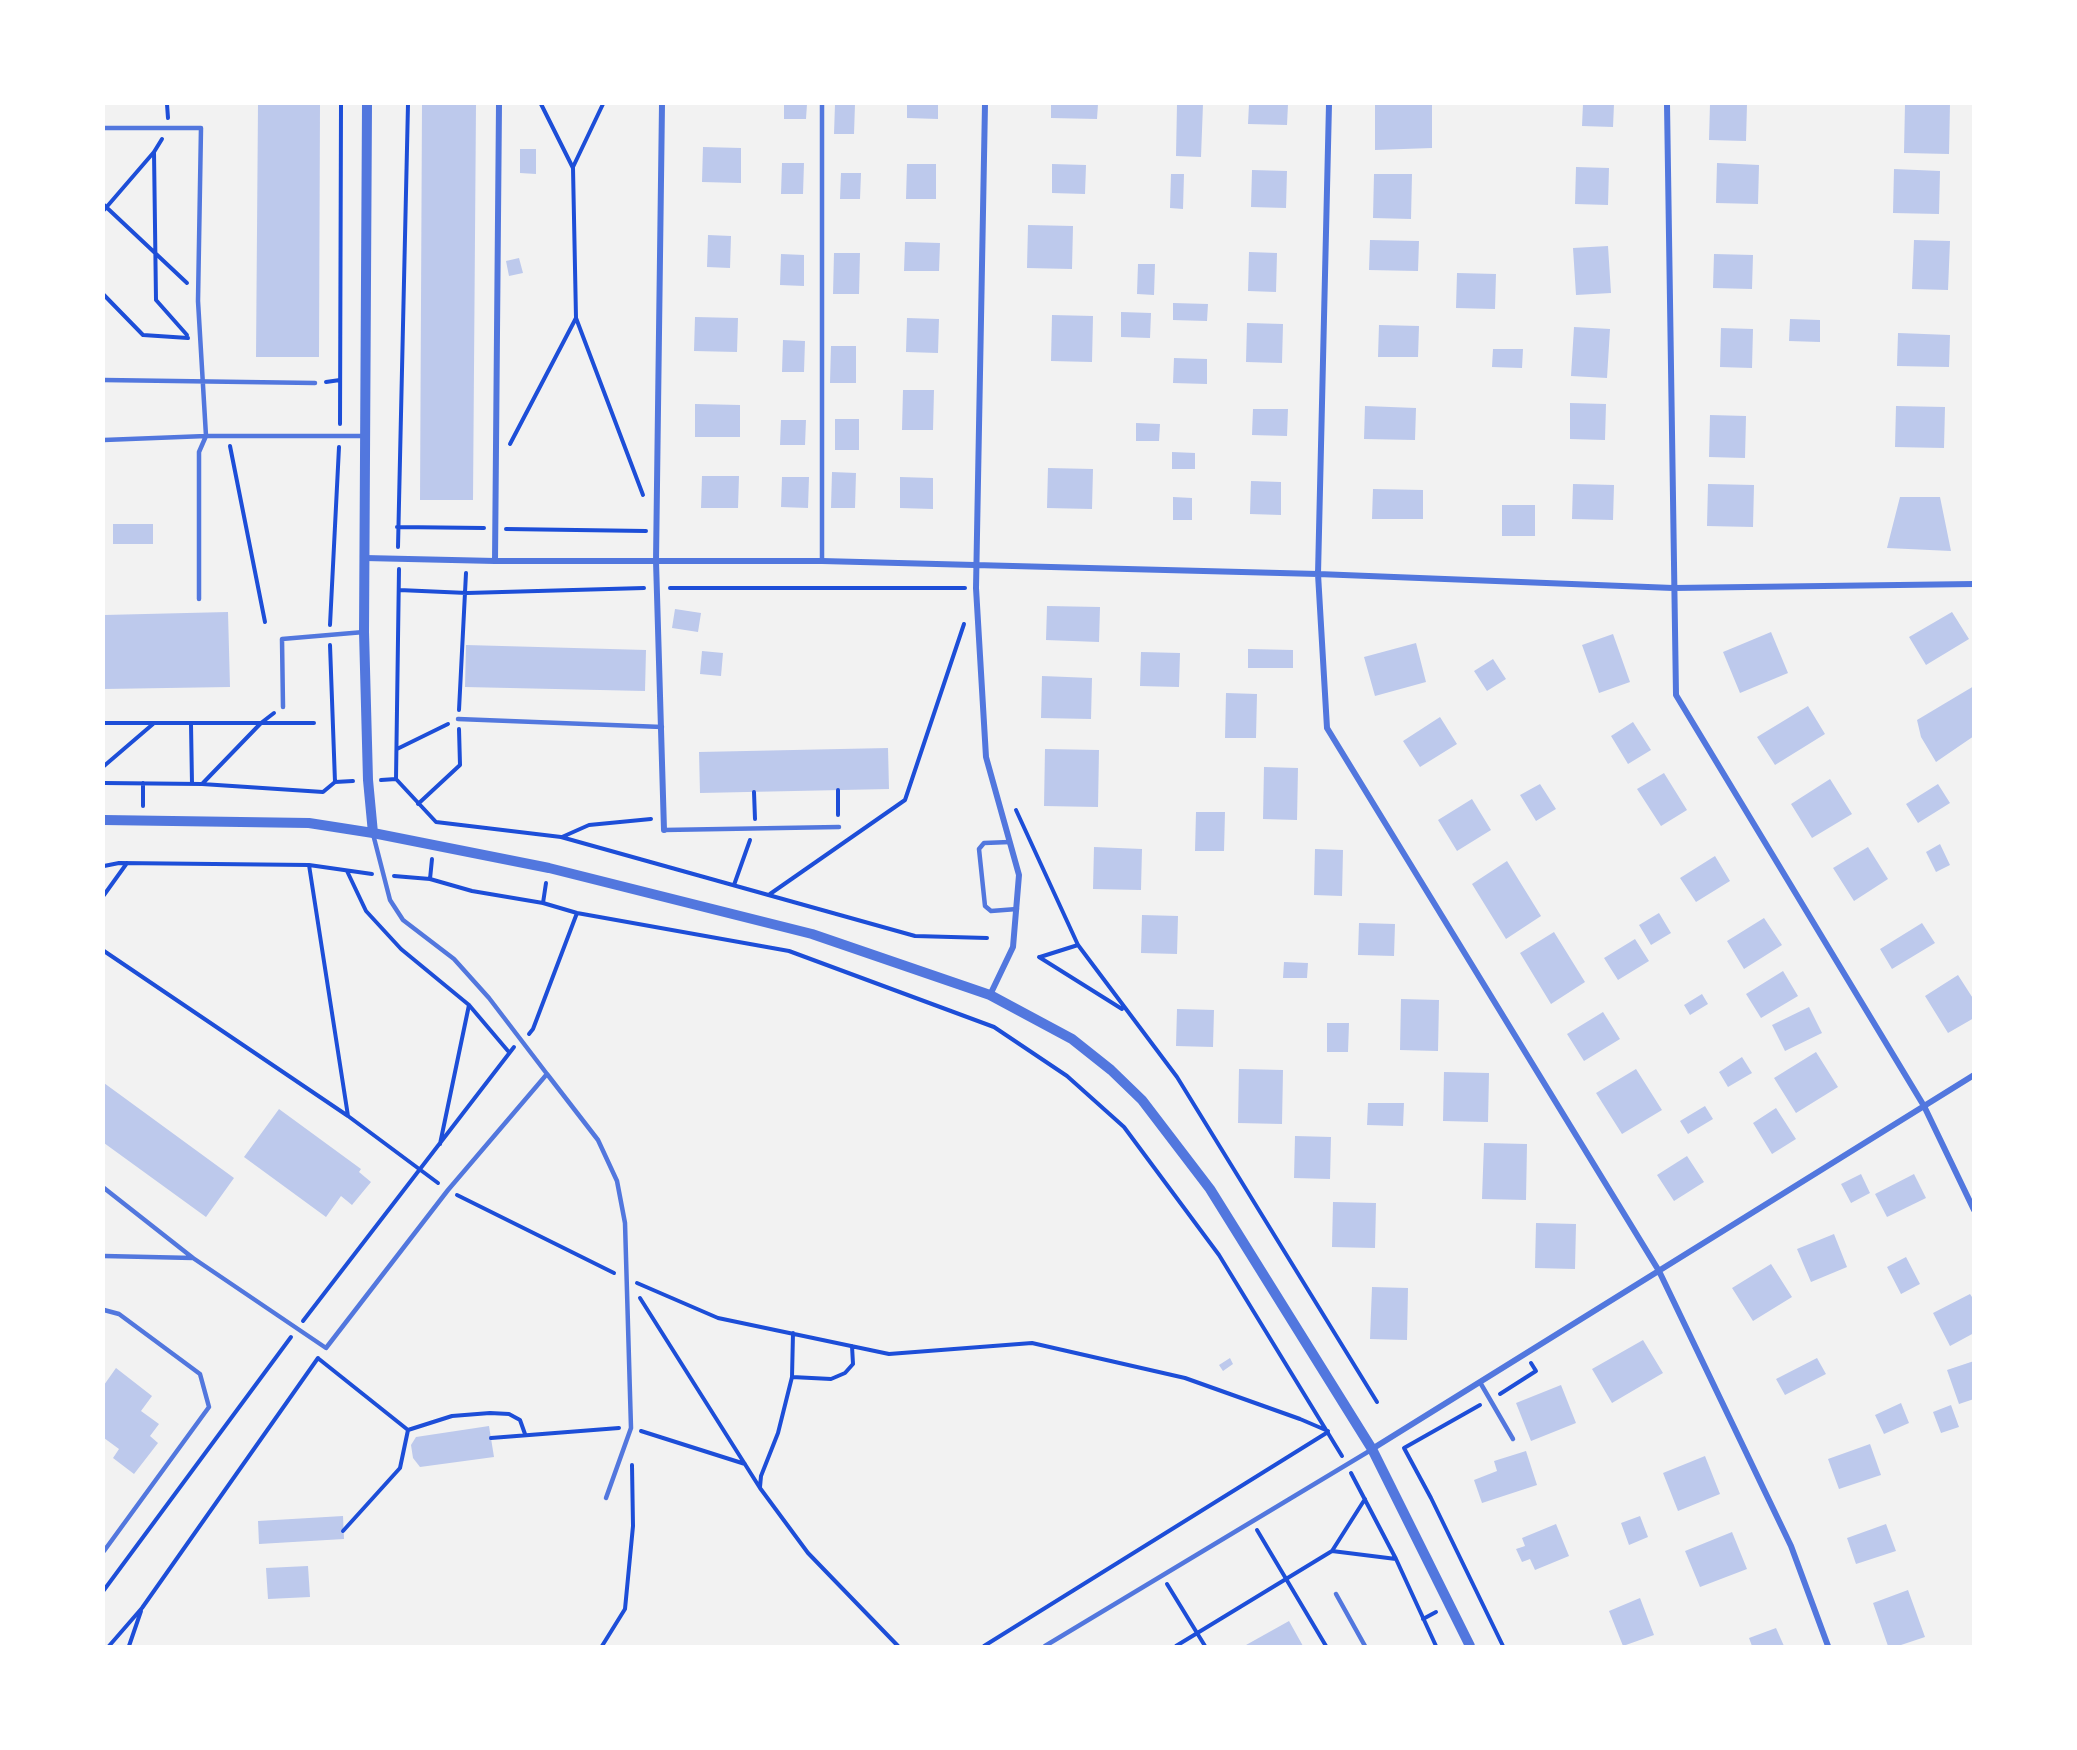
<!DOCTYPE html>
<style>
body{margin:0}
#map{position:relative;width:2077px;height:1750px;overflow:hidden;background:#f2f2f2;font-family:"Fira Sans",sans-serif}
canvas{display:block}
.frame{position:absolute;inset:0;border:105px solid #fff;pointer-events:none}
</style>
<div id="map">
<canvas width="2077" height="1750"></canvas>
<div class="frame"></div>
</div>
<script>
const context = document.querySelector('canvas').getContext('2d');
context.lineJoin = 'round';
function fill(path, color) { context.fillStyle = color; context.fill(path, 'evenodd'); }
const poly = rows => new Path2D(rows.map(r => 'M' + r).join(''));
function stroke(path, color, width, dash) { context.strokeStyle = color; context.lineWidth = width; context.lineCap = dash ? 'butt' : 'round'; context.setLineDash(dash || []); context.stroke(path); }
fill(poly([
 [258,104,320,104,319,357,256,357],
 [422,104,476,104,473,500,420,500],
 [784,104,807,104,806,119,784,119],
 [835,104,855,104,854,134,834,134],
 [907,104,938,104,938,119,907,118],
 [1051,104,1098,104,1097,119,1051,118],
 [1177,104,1203,104,1201,157,1176,156],
 [1249,104,1288,104,1287,125,1248,124],
 [1375,104,1432,105,1432,148,1375,150],
 [1583,104,1614,104,1613,127,1582,126],
 [1710,104,1747,104,1746,141,1709,140],
 [1905,104,1950,104,1949,154,1904,153],
 [703,147,741,148,741,183,702,182],
 [520,149,536,149,536,174,520,173],
 [782,163,804,163,803,194,781,194],
 [1717,163,1759,165,1758,204,1716,203],
 [907,164,936,164,936,199,906,199],
 [1052,164,1086,165,1085,194,1052,193],
 [1576,167,1609,168,1608,205,1575,204],
 [1894,169,1940,171,1939,214,1893,213],
 [1252,170,1287,171,1286,208,1251,207],
 [841,173,861,173,860,199,840,199],
 [1171,174,1184,174,1183,209,1170,208],
 [1374,174,1412,174,1411,219,1373,218],
 [1028,225,1073,226,1072,269,1027,268],
 [708,235,731,236,730,268,707,267],
 [1370,240,1419,241,1418,271,1369,270],
 [1914,240,1950,241,1948,290,1912,289],
 [905,242,940,243,939,271,904,271],
 [1608,246,1611,293,1576,295,1573,248],
 [1249,252,1277,253,1276,292,1248,291],
 [834,253,860,253,859,294,833,294],
 [781,254,804,255,804,286,780,285],
 [1714,254,1753,255,1752,289,1713,288],
 [519,258,523,273,509,276,506,261],
 [1138,264,1155,264,1154,295,1137,294],
 [1457,273,1496,274,1495,309,1456,308],
 [1173,303,1208,304,1207,321,1173,320],
 [1121,312,1151,313,1150,338,1121,337],
 [1052,315,1093,316,1092,362,1051,361],
 [695,317,738,318,737,352,694,351],
 [907,318,939,319,938,353,906,352],
 [1790,319,1820,320,1820,342,1789,341],
 [1247,323,1283,324,1282,363,1246,362],
 [1379,325,1419,326,1418,357,1378,357],
 [1574,327,1610,329,1607,378,1571,376],
 [1721,328,1753,329,1752,368,1720,367],
 [1898,333,1950,335,1949,367,1897,366],
 [783,340,805,341,804,372,782,372],
 [831,346,856,346,856,383,830,383],
 [1493,349,1523,349,1522,368,1492,367],
 [1174,358,1207,359,1207,384,1173,383],
 [903,390,934,390,933,430,902,430],
 [1570,403,1606,404,1605,440,1570,439],
 [695,404,740,405,740,437,695,437],
 [1365,406,1416,408,1415,440,1364,439],
 [1896,406,1945,407,1944,448,1895,447],
 [1253,409,1288,409,1287,436,1252,435],
 [1710,415,1746,416,1745,458,1709,457],
 [835,419,859,419,859,450,835,450],
 [781,420,806,420,805,445,780,445],
 [1136,423,1160,424,1159,441,1136,441],
 [1172,452,1195,453,1195,469,1172,469],
 [1048,468,1093,469,1092,509,1047,508],
 [832,472,856,473,855,508,831,508],
 [702,476,739,476,738,508,701,508],
 [782,477,809,477,808,508,781,507],
 [900,477,933,478,933,509,900,508],
 [1251,481,1281,482,1281,515,1250,514],
 [1573,484,1614,485,1613,520,1572,519],
 [1708,484,1754,485,1753,527,1707,526],
 [1373,489,1423,490,1423,519,1372,519],
 [1173,497,1192,498,1192,520,1173,520],
 [1900,497,1940,497,1951,551,1887,548],
 [1502,505,1535,505,1535,536,1502,536],
 [113,524,153,524,153,544,113,544],
 [1047,606,1100,607,1099,642,1046,640],
 [675,609,701,613,698,632,672,628],
 [228,612,230,687,104,689,104,615],
 [1952,612,1969,639,1926,665,1909,637],
 [1771,632,1788,673,1740,693,1723,652],
 [1613,634,1630,682,1599,693,1582,645],
 [1416,643,1426,682,1375,696,1364,657],
 [466,645,646,650,645,691,465,687],
 [1248,649,1293,650,1293,668,1248,668],
 [702,651,723,653,721,676,700,674],
 [1141,652,1180,653,1179,687,1140,686],
 [1493,659,1506,679,1487,691,1474,671],
 [1042,676,1092,678,1091,719,1041,718],
 [1974,686,1974,736,1936,762,1921,737,1917,720],
 [1226,693,1257,694,1256,738,1225,738],
 [1808,706,1825,734,1775,765,1757,737],
 [1440,717,1457,744,1420,767,1403,741],
 [1633,722,1651,750,1628,764,1611,736],
 [888,748,889,789,700,793,699,752],
 [1045,749,1099,750,1098,807,1044,806],
 [1264,767,1298,768,1297,820,1263,819],
 [1664,773,1687,810,1661,826,1637,789],
 [1830,779,1852,814,1812,838,1791,804],
 [1540,784,1556,809,1536,821,1520,795],
 [1938,784,1950,803,1918,823,1906,804],
 [1472,799,1491,830,1457,851,1438,820],
 [1196,812,1225,812,1224,851,1195,851],
 [1940,844,1950,865,1936,872,1926,852],
 [1094,847,1142,849,1141,890,1093,889],
 [1868,847,1888,879,1854,901,1833,868],
 [1315,849,1343,850,1342,896,1314,895],
 [1715,856,1730,881,1696,902,1680,878],
 [1507,861,1541,916,1506,939,1472,884],
 [1659,913,1671,933,1651,945,1639,925],
 [1142,915,1178,916,1177,954,1141,953],
 [1764,918,1782,945,1744,969,1727,941],
 [1359,923,1395,924,1394,956,1358,955],
 [1922,923,1935,943,1892,969,1880,949],
 [1554,932,1585,982,1551,1004,1520,953],
 [1635,939,1649,961,1618,980,1604,958],
 [1284,962,1308,963,1307,978,1283,978],
 [1783,971,1798,996,1761,1018,1746,994],
 [1958,975,1974,1000,1974,1018,1948,1033,1925,996],
 [1702,994,1708,1004,1690,1015,1684,1005],
 [1401,999,1439,1000,1438,1051,1400,1050],
 [1809,1007,1822,1033,1785,1051,1772,1025],
 [1177,1009,1214,1010,1213,1047,1176,1046],
 [1603,1012,1620,1039,1584,1061,1567,1034],
 [1327,1023,1349,1023,1348,1052,1327,1052],
 [1816,1052,1838,1087,1796,1113,1774,1078],
 [1742,1057,1752,1073,1728,1087,1719,1072],
 [1239,1069,1283,1070,1282,1124,1238,1123],
 [1636,1069,1662,1110,1622,1134,1596,1093],
 [1444,1072,1489,1073,1488,1122,1443,1121],
 [104,1083,234,1178,206,1217,104,1143],
 [1368,1103,1404,1103,1403,1126,1367,1125],
 [1705,1106,1713,1119,1688,1134,1680,1121],
 [1776,1108,1796,1139,1772,1154,1753,1123],
 [279,1109,361,1169,359,1172,371,1182,352,1205,341,1196,326,1217,244,1157],
 [1295,1136,1331,1137,1330,1179,1294,1178],
 [1484,1143,1527,1144,1526,1200,1482,1199],
 [1687,1156,1704,1182,1674,1201,1657,1175],
 [1861,1174,1870,1193,1851,1203,1841,1184],
 [1914,1174,1926,1198,1887,1217,1875,1194],
 [1333,1202,1376,1203,1375,1248,1332,1247],
 [1536,1223,1576,1224,1575,1269,1535,1268],
 [1834,1234,1847,1267,1811,1282,1797,1249],
 [1906,1257,1920,1284,1901,1294,1887,1267],
 [1771,1264,1792,1297,1753,1321,1732,1288],
 [1372,1287,1408,1288,1407,1340,1370,1339],
 [1970,1294,1974,1300,1974,1333,1950,1346,1933,1313],
 [1643,1340,1663,1373,1612,1403,1592,1369],
 [1230,1358,1233,1364,1223,1371,1219,1365],
 [1817,1358,1826,1374,1785,1395,1776,1379],
 [1974,1361,1974,1399,1959,1404,1947,1370],
 [116,1368,152,1396,141,1411,159,1424,150,1436,158,1443,134,1474,113,1458,119,1449,104,1438,104,1385],
 [1561,1385,1576,1423,1531,1441,1516,1403],
 [1901,1403,1909,1423,1884,1434,1875,1415],
 [1951,1405,1959,1427,1941,1433,1933,1412],
 [489,1426,494,1457,420,1467,413,1458,411,1445,416,1437],
 [1870,1444,1881,1475,1839,1489,1828,1459],
 [1526,1451,1537,1485,1482,1503,1474,1480,1497,1471,1494,1461],
 [1705,1456,1720,1494,1678,1511,1663,1473],
 [343,1516,344,1539,259,1544,258,1521],
 [1640,1516,1648,1537,1629,1545,1621,1523],
 [1556,1524,1569,1556,1535,1570,1530,1559,1522,1562,1516,1549,1525,1546,1522,1538],
 [1886,1524,1896,1551,1856,1564,1847,1538],
 [1732,1532,1747,1569,1700,1587,1685,1551],
 [308,1566,310,1597,268,1599,266,1568],
 [1908,1590,1925,1637,1898,1646,1888,1646,1873,1603],
 [1640,1598,1654,1635,1623,1646,1609,1611],
 [1289,1621,1303,1646,1247,1646,1246,1645],
 [1776,1628,1784,1646,1752,1646,1749,1638]
]), '#bdc9ec');
stroke(poly([
 [167,104,168,118],
 [541,104,573,168,576,318],
 [154,152,156,300,187,335],
 [573,167,603,104],
 [104,205,187,283],
 [104,210,154,152,162,139],
 [104,295,143,335,188,338],
 [326,382,340,380],
 [340,424,341,104],
 [510,444,576,318,643,495],
 [230,446,265,622],
 [397,527,484,528],
 [506,529,646,531],
 [398,547,408,104],
 [399,569,396,779,436,822,561,837,915,936,987,938],
 [670,588,965,588],
 [399,590,467,593,644,588],
 [330,625,339,447],
 [330,645,335,782],
 [459,710,466,573],
 [104,723,314,723],
 [191,724,192,784],
 [397,749,448,724],
 [104,766,153,724],
 [381,780,396,779],
 [104,783,202,784,323,792,335,782,353,781],
 [203,783,261,723,274,713],
 [838,790,838,815],
 [754,792,755,819],
 [418,804,460,765,459,729],
 [143,806,143,783],
 [1016,810,1078,945,1177,1077,1377,1402],
 [562,837,589,825,651,819],
 [309,865,348,1116],
 [104,866,119,863,309,865,372,874],
 [347,871,366,911,401,949,469,1005,508,1051],
 [394,876,430,879,472,891,543,903,577,913,789,951,994,1027,1067,1076,1124,1127,1219,1255,1342,1456],
 [430,879,432,859],
 [734,885,750,840],
 [770,894,905,800,964,624],
 [104,895,127,863],
 [543,903,546,883],
 [104,951,348,1116,438,1183],
 [1039,957,1122,1009],
 [1040,957,1078,945],
 [529,1034,533,1029,577,913],
 [440,1144,469,1005],
 [457,1195,614,1273],
 [637,1283,718,1318,889,1354,1032,1343,1185,1378,1300,1419,1328,1431],
 [640,1298,760,1488,808,1553,898,1646],
 [303,1321,514,1047],
 [319,1359,408,1430],
 [792,1377,831,1379,845,1373,853,1364,852,1346],
 [1500,1394,1536,1371,1531,1363],
 [1480,1405,1404,1448,1431,1498,1503,1646],
 [408,1430,452,1416,490,1413,509,1414,520,1420,525,1434],
 [641,1431,745,1464],
 [491,1438,619,1428],
 [1351,1473,1396,1559,1436,1646],
 [760,1487,761,1476,778,1433,792,1377,793,1333],
 [1257,1530,1326,1646],
 [343,1531,400,1468,408,1430],
 [1332,1551,1396,1559],
 [1167,1584,1205,1646],
 [104,1590,291,1337],
 [1423,1619,1436,1612],
 [109,1646,142,1608,318,1358],
 [129,1646,141,1611],
 [602,1646,625,1609,633,1526,632,1465],
 [984,1646,1328,1432],
 [1176,1646,1332,1551,1365,1499]
]), '#1d4ed8', 4);
stroke(poly([
 [104,128,201,128,198,301,206,436,199,452,199,599],
 [104,380,315,383],
 [104,440,206,436,365,436],
 [822,561,822,104],
 [283,707,282,639,364,632],
 [458,719,662,727],
 [664,830,839,827],
 [1010,842,984,843,979,849,985,906,991,911,1017,909],
 [547,1074,598,1140,617,1181,625,1223,631,1428,606,1498],
 [104,1188,193,1258],
 [104,1256,193,1258,326,1348,448,1190,547,1074,489,998,454,959,403,920,390,900,373,834],
 [104,1310,119,1314,200,1374,209,1407,104,1551],
 [1481,1384,1513,1439],
 [1336,1594,1365,1646],
 [1045,1646,1371,1450]
]), '#5277de', 4.5);
stroke(poly([
 [662,104,656,561,664,830],
 [985,104,976,588,986,757,1019,875,1013,947,990,995],
 [1329,104,1318,574,1327,728,1659,1271,1791,1546,1828,1646],
 [1667,104,1676,695,1924,1106,1974,1210],
 [365,558,495,561,822,561,1318,574,1673,588,1974,584],
 [495,561,499,104],
 [1372,1449,1974,1075]
]), '#5277de', 6);
stroke(poly([
 [367,104,364,632,368,780,373,833],
 [104,820,309,823,373,833,549,868,812,934,990,995,1072,1039,1111,1070,1142,1100,1210,1189,1372,1449,1470,1646]
]), '#5277de', 10);
</script>
